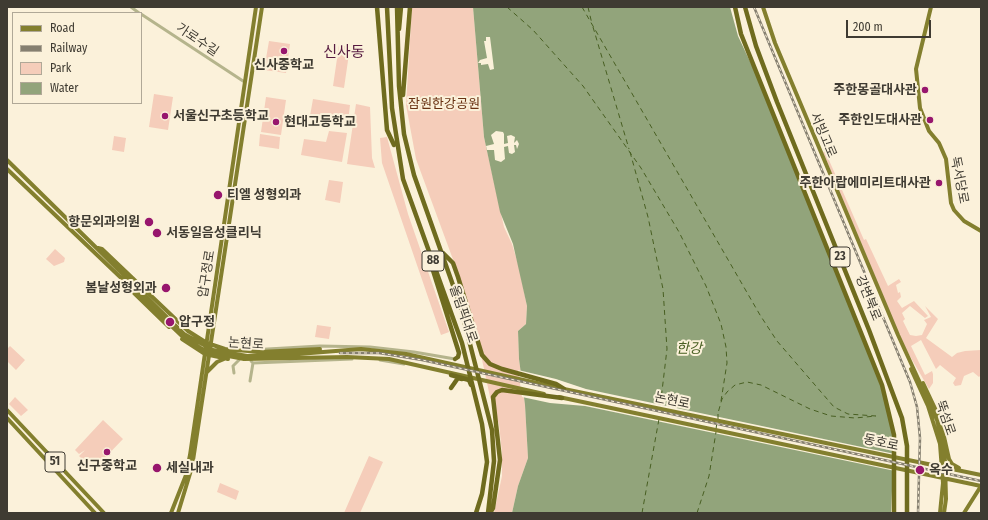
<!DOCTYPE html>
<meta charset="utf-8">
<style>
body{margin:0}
#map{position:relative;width:988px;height:520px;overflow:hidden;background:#fbf1da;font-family:"Fira Sans Condensed",sans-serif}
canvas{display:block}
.frame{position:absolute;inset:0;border:8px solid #3f3b32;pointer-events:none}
.legend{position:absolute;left:12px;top:12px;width:130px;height:92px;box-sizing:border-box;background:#fbf1da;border:1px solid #b0a897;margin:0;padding:5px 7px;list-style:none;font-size:12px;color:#3f3b32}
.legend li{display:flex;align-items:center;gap:8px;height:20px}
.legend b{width:20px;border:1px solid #b0a897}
.scale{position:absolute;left:846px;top:20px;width:85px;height:18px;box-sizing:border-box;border:2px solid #3f3b32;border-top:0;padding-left:5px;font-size:12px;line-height:14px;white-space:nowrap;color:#3f3b32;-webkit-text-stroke:3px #fbf1da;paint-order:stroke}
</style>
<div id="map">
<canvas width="988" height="520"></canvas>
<div class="frame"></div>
<ul class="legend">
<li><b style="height:5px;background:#837f2e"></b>Road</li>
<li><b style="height:5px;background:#857f70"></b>Railway</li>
<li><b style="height:11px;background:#f5cdba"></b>Park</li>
<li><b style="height:11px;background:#92a47b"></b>Water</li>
</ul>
<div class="scale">200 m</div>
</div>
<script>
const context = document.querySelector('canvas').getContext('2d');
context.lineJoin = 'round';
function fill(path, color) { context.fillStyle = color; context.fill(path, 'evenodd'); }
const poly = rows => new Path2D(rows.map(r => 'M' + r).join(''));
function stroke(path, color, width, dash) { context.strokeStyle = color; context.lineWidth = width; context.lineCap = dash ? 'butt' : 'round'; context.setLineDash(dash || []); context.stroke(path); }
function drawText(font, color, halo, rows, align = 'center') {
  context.font = font + ' "Fira Sans Condensed","Noto Sans KR",sans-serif'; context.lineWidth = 4; context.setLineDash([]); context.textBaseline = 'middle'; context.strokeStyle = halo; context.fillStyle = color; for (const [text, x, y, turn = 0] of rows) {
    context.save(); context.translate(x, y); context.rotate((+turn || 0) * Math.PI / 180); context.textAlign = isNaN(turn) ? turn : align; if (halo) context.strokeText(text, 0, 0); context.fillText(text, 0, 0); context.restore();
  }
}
fill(poly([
 [412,7,473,7,484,137,504,227,512,244,519,267,527,306,526,324,518,331,519,359,525,405,528,458,518,486,512,513,494,513,502,476,502,453,499,424,490,397,478,341,458,273,416,159,406,105],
 [269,41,290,44,286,73,264,70],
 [339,45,350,47,344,88,333,86],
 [154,94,173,97,168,130,149,127],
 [266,97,286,100,281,135,261,132],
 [313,99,350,105,348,122,310,116],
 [356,104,370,107,372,158,375,168,347,164],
 [329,131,347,133,342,162,301,155,304,139,326,142],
 [260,134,280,137,279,149,259,146],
 [114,136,126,138,124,152,112,150],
 [387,137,408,214,449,332,441,335,382,163,380,138],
 [825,151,864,240,866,239,888,286,899,279,901,282,896,285,898,293,900,292,901,297,897,301,902,308,914,301,928,316,925,318,910,306,902,313,905,319,903,321,910,335,916,336,922,335,927,324,924,320,931,317,925,306,938,319,926,338,952,357,957,353,965,351,981,350,981,375,979,377,973,372,964,376,961,385,955,386,953,383,956,378,940,365,936,369,921,340,911,346,925,375,932,371,933,374,933,383,929,389,904,346,823,152],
 [329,180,343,182,340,203,325,200],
 [55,249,65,258,64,262,54,266,46,259],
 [317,325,331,327,329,339,315,337],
 [10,346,25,360,16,370,7,361,7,349],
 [15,397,28,410,21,416,9,404],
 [103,420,123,439,99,464,96,461,90,467,79,456,85,450,79,454,75,450],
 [369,456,383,462,360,513,344,513],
 [220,483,239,491,236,500,217,492]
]), '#f5cdba');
fill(poly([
 [473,7,730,7,738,36,762,87,880,384,892,430,894,446,891,513,512,513,518,486,528,458,525,405,519,359,518,331,526,324,527,306,513,244,500,212,484,137]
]), '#92a47b');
fill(poly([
 [486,37,490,37,494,69,490,70,488,64,481,65,481,63,478,63,480,60,487,58,484,41,486,41],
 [496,131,503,132,504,134,504,144,508,143,507,136,511,135,515,137,514,143,517,140,519,144,517,149,516,145,514,145,515,152,512,154,509,153,508,146,504,147,505,159,501,162,495,160,494,150,487,150,486,146,494,144,491,135],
 [518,370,556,379,586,389,895,454,895,471,585,406,550,403,522,397]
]), '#fbf1da');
stroke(poly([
 [507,7,533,30,583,86,641,168,679,232,706,286,721,324,726,347,727,363,721,401],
 [582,7,760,315,777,341,834,407,848,414,876,416,855,418,831,416,810,409,761,385,747,382,735,385,727,392,722,399,718,413],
 [588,7,592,24],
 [593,27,629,149],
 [630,152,648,217,663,289,667,349,660,408],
 [718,419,718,412],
 [716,429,717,422],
 [642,513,659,419],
 [697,513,709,476,716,432]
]), '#485f22', 1, [5, 4]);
stroke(poly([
 [131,7,139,13],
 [141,14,243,81],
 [250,350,320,346,370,347,414,352,455,359],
 [380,360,404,364],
 [251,361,253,363,352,359],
 [234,373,233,366,239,360],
 [250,381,253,363]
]), '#b5b48c', 3);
stroke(poly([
 [763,7,775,43,898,335,937,420,944,448,945,462,946,499,944,513],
 [931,7,916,69,920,108,929,131,939,143,946,159,951,203,954,210,964,221,981,231],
 [7,160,184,334,213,350,247,356,298,354,361,349,406,354,564,389,981,475],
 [7,169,183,337,202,349,213,353,244,359,347,357,389,359,544,394],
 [98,248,102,249,188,331,207,343,225,349,260,352,320,349],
 [134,293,169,327],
 [182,339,205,354,228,359],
 [911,369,928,406,940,444,943,483,940,513],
 [207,372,217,362,224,359],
 [923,383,940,419,949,459,952,464,959,468],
 [559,397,981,486],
 [7,410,104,513],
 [7,418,95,513],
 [171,513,186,475,190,455,256,7],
 [178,513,192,467,262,7],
 [964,513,981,486]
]), '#837f2e', 4);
stroke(poly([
 [377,7,387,130,394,145],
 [387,7,392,108,403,179,462,343,482,424,487,462,482,494,476,513],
 [397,7,399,86,404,134,414,175,460,305,492,430,494,461,488,513],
 [735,7,741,34,882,385,894,435,894,513],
 [745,7,756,46,777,102,869,330,902,418,907,446,907,513],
 [399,29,401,7],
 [403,95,410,7],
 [443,253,453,263,458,277,482,355,490,364,502,369,556,384,564,389],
 [431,264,459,353,458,357,455,359],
 [451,375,469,380,471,385],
 [451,388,458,378,462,379],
 [490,513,493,508,500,460,493,397,497,392,502,390,562,398]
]), '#6f6b1e', 4.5);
const rail = poly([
 [754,7,910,382,917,407,920,438,918,513],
 [340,353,379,353,422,360,981,481]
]);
stroke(rail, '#857f70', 2.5);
stroke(rail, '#fbf1da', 1, [3]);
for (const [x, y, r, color] of [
 [284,51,4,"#97166d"],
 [925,90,4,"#97166d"],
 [165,116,4,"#97166d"],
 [930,120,4,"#97166d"],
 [276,122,4,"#97166d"],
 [939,183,4,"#97166d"],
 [218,195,5,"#97166d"],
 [149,222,5,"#97166d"],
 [157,233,5,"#97166d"],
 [166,288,5,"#97166d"],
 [170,322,5,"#97166d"],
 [107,452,4,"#97166d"],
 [157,468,5,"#97166d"],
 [920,470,5,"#97166d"]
]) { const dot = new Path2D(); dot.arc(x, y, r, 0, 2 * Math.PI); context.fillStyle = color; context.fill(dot); stroke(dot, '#fbf1da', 1.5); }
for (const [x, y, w] of [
 [840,257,20],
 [433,261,22],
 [55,462,20]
]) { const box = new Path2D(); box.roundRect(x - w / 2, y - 10, w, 20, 3); context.fillStyle = '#fbf1da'; context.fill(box); stroke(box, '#3f3b32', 1); }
drawText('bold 12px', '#3f3b32', null, [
 ["23",840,257],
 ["88",433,261],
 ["51",55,462]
]);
drawText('13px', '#3f3b32', '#fbf1da', [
 ["가로수길",197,40,34],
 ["서빙고로",823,135,67],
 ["독서당로",959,180,79],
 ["압구정로",207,274,-81],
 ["강변북로",868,298,68],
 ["올림픽대로",463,314,71],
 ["논현로",246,344,4],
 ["논현로",672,401,12],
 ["뚝섬로",945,418,71],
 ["동호로",881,443,12]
]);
drawText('bold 13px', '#3f3b32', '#fbf1da', [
 ["신사중학교",284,65,"center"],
 ["주한몽골대사관",917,90,"right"],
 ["서울신구초등학교",173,116],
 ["주한인도대사관",922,120,"right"],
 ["현대고등학교",284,122],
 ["주한아랍에미리트대사관",931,183,"right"],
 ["티엘 성형외과",227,195],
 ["항문외과의원",140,222,"right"],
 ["서동일음성클리닉",166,233],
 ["봄날성형외과",157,288,"right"],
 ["압구정",179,322],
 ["신구중학교",107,466,"center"],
 ["세실내과",166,468],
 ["옥수",929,470]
], 'left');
drawText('13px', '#6a3213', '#fbf1da', [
 ["잠원한강공원",444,104]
]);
drawText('italic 14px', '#485f22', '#fbf1da', [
 ["한강",689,349]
]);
drawText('15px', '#561a40', '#fbf1da', [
 ["신사동",344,53]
]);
</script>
